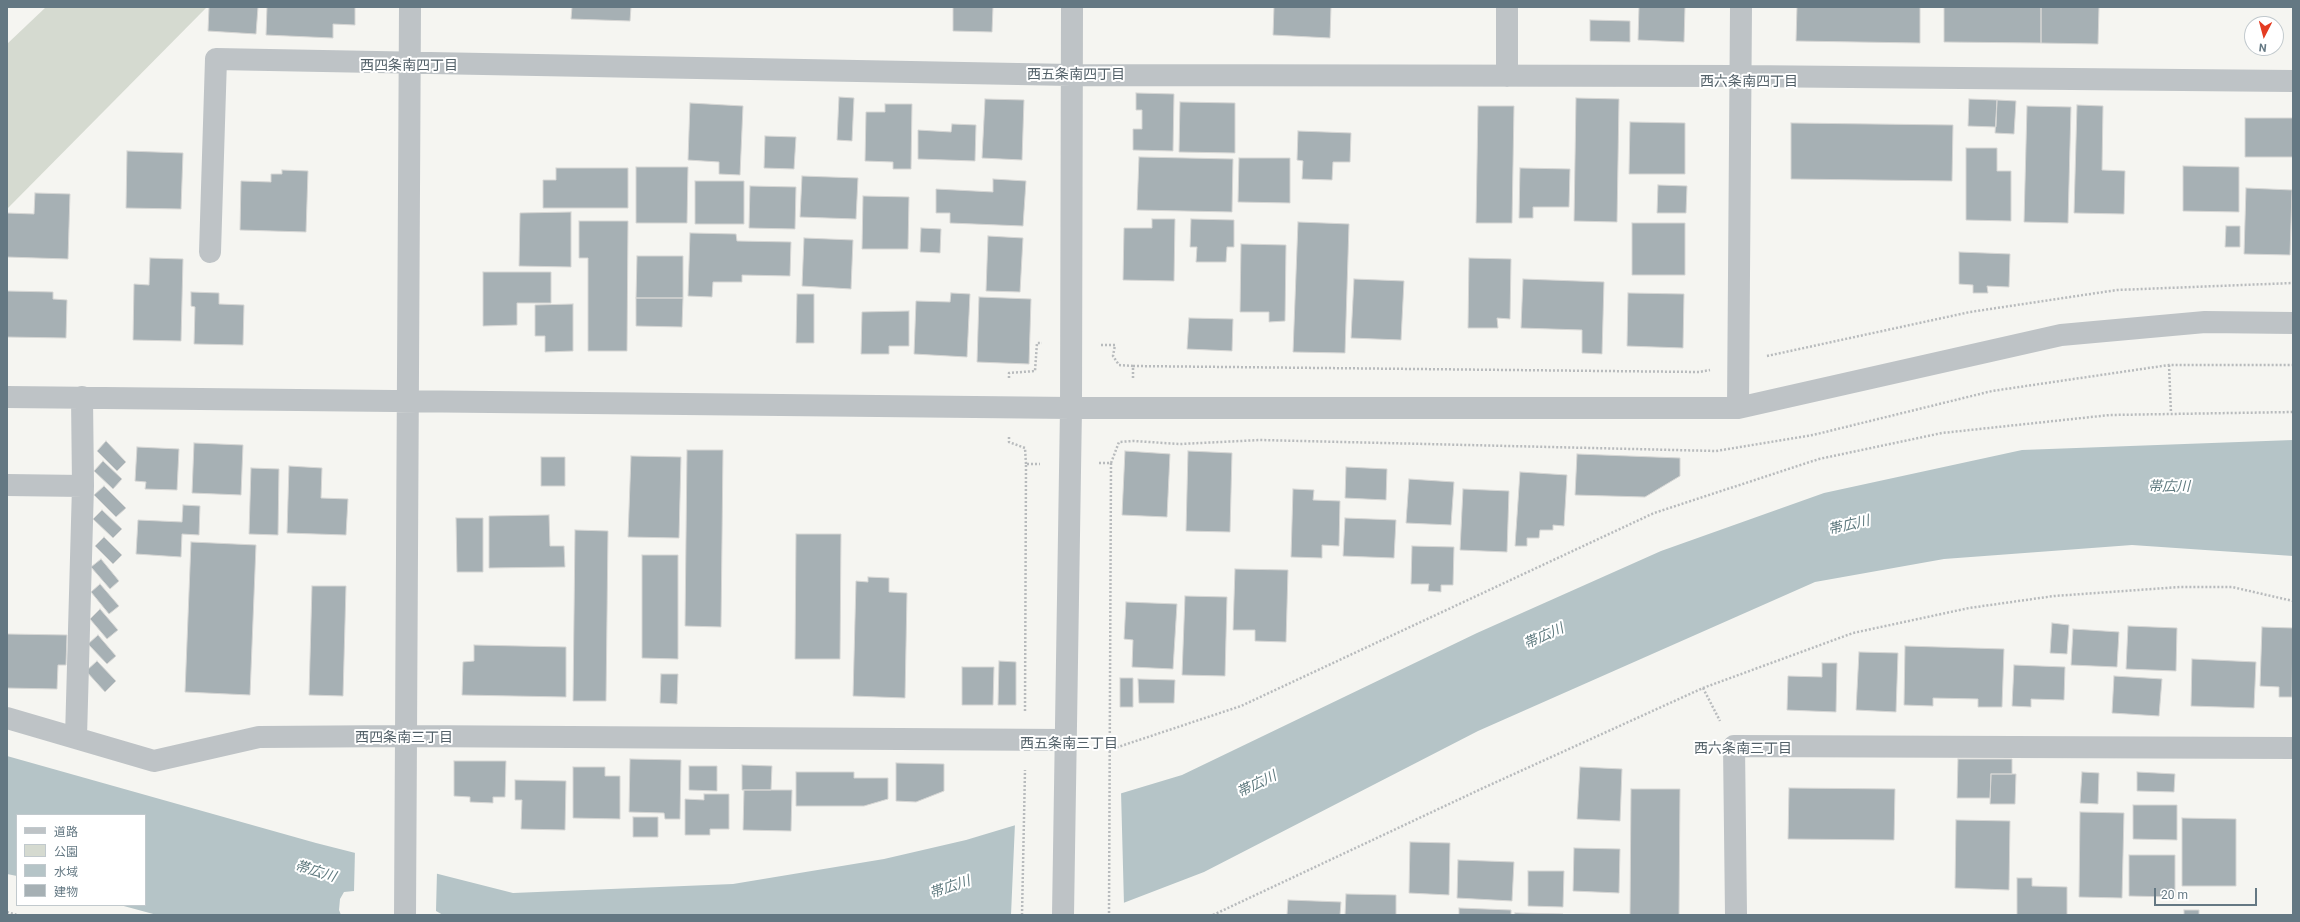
<!DOCTYPE html>
<meta charset="utf-8">
<style>
body{margin:0}
#map{position:relative;width:2300px;height:922px;overflow:hidden;background:#f5f5f1;font-family:Roboto,"Noto Sans JP",sans-serif}
canvas{display:block}
.frame{position:absolute;inset:0;border:8px solid #647883;pointer-events:none}
.legend{position:absolute;left:16px;top:814px;width:130px;height:92px;box-sizing:border-box;background:#fff;border:1px solid #c1c9cd;margin:0;padding:5px 7px;list-style:none;font-size:12px;color:#647883}
.legend li{display:flex;align-items:center;gap:8px;height:20px}
.legend b{width:20px;border:1px solid #c1c9cd}
.north{position:absolute;left:2244px;top:16px;width:40px;height:40px;box-sizing:border-box;background:#fff;border:1px solid #c1c9cd;border-radius:50%;rotate:186deg;font-size:11px;font-weight:700;line-height:16px;text-align:center;color:#647883}
.north::after{content:'';display:block;margin:auto;width:14px;height:18px;background:#e43c22;clip-path:polygon(50% 0,100% 100%,50% 72%,0 100%)}
.scale{position:absolute;left:2154px;top:888px;width:103px;height:18px;box-sizing:border-box;border:2px solid #647883;border-top:0;padding-left:5px;font-size:12px;line-height:14px;white-space:nowrap;color:#647883;-webkit-text-stroke:3px #fff;paint-order:stroke}
</style>
<div id="map">
<canvas width="2300" height="922"></canvas>
<div class="frame"></div>
<ul class="legend">
<li><b style="height:5px;background:#bec3c6"></b>道路</li>
<li><b style="height:11px;background:#d5dad0"></b>公園</li>
<li><b style="height:11px;background:#b5c4c7"></b>水域</li>
<li><b style="height:11px;background:#a6b0b4"></b>建物</li>
</ul>
<div class="north">N</div>
<div class="scale">20 m</div>
</div>
<script>
const context = document.querySelector('canvas').getContext('2d');
context.lineJoin = 'round';
function fill(path, color) { context.fillStyle = color; context.fill(path, 'evenodd'); }
const poly = rows => new Path2D(rows.map(r => 'M' + r).join(''));
function stroke(path, color, width, dash) { context.strokeStyle = color; context.lineWidth = width; context.lineCap = dash ? 'butt' : 'round'; context.setLineDash(dash || []); context.stroke(path); }
function drawText(font, color, halo, rows, align = 'center') {
  context.font = font + ' Roboto,"Noto Sans JP",sans-serif'; context.lineWidth = 4; context.setLineDash([]); context.textBaseline = 'middle'; context.strokeStyle = halo; context.fillStyle = color; for (const [text, x, y, turn = 0] of rows) {
    context.save(); context.translate(x, y); context.rotate((+turn || 0) * Math.PI / 180); context.textAlign = isNaN(turn) ? turn : align; if (halo) context.strokeText(text, 0, 0); context.fillText(text, 0, 0); context.restore();
  }
}
fill(poly([
 [46,7,207,7,7,209,7,44]
]), '#d5dad0');
fill(poly([
 [2293,440,2293,556,2132,545,1944,559,1815,582,1478,731,1204,872,1092,915,157,915,120,905,145,905,145,815,17,815,17,876,7,874,7,756,316,843,513,893,733,884,884,859,966,840,1182,775,1477,633,1661,551,1824,493,2022,450]
]), '#b5c4c7');
fill(poly([
 [1121,791,1124,905,1097,915,1011,915,1015,823],
 [355,850,437,871,436,911,443,915,341,915,339,910,340,899,344,892,354,891]
]), '#f5f5f1');
const building = poly([
 [209,7,258,7,256,34,208,31,209,7],
 [267,7,355,7,355,25,333,24,333,38,266,35,267,7],
 [572,7,631,7,630,21,571,19,572,7],
 [953,7,993,7,992,32,953,31,953,7],
 [1274,7,1331,7,1330,38,1273,35,1274,7],
 [1639,7,1685,7,1684,42,1638,40,1639,7],
 [1797,7,1920,7,1920,43,1796,41,1797,7],
 [1944,7,2041,7,2041,43,1944,42,1944,7],
 [2041,7,2099,7,2098,44,2041,43,2041,7],
 [1590,20,1630,21,1630,42,1590,41,1590,20],
 [1136,93,1174,94,1173,151,1133,150,1133,129,1142,129,1142,110,1136,110,1136,93],
 [839,97,854,98,852,141,837,140,839,97],
 [1576,98,1619,99,1617,222,1574,221,1576,98],
 [985,99,1024,100,1022,160,982,158,985,99],
 [1969,99,1997,100,1996,127,1968,126,1969,99],
 [1997,100,2016,101,2014,134,1995,133,1997,100],
 [1180,102,1235,103,1235,153,1179,152,1180,102],
 [690,103,743,106,740,175,719,174,719,162,688,160,690,103],
 [885,104,912,104,911,169,893,169,893,162,865,161,866,112,885,112,885,104],
 [2077,105,2103,106,2102,170,2125,171,2124,214,2074,213,2077,105],
 [1478,106,1514,106,1512,223,1476,223,1478,106],
 [2027,106,2071,107,2068,223,2024,222,2027,106],
 [2245,118,2293,118,2293,157,2245,157,2245,118],
 [1630,122,1685,123,1685,174,1629,174,1630,122],
 [1791,123,1953,125,1952,181,1791,179,1791,123],
 [952,124,976,125,975,161,918,159,918,130,951,132,952,124],
 [1298,131,1351,133,1350,162,1333,162,1332,180,1302,179,1303,161,1297,160,1298,131],
 [765,136,796,137,794,169,764,168,765,136],
 [1966,148,1997,148,1997,171,2011,171,2011,221,1966,220,1966,148],
 [127,151,183,153,181,209,126,208,127,151],
 [1139,157,1233,159,1232,212,1137,210,1139,157],
 [1239,158,1290,158,1290,203,1238,202,1239,158],
 [2183,166,2239,167,2239,212,2183,211,2183,166],
 [636,167,688,167,687,223,636,223,636,167],
 [556,168,628,168,628,208,543,208,543,180,556,180,556,168],
 [1520,168,1570,169,1569,207,1533,207,1533,218,1519,218,1520,168],
 [282,170,308,171,306,232,240,230,241,181,271,182,271,174,282,174,282,170],
 [802,176,858,178,856,219,800,217,802,176],
 [993,179,1026,181,1023,226,950,223,950,213,936,213,936,189,993,192,993,179],
 [695,181,744,181,744,224,695,224,695,181],
 [1658,185,1687,186,1686,213,1657,213,1658,185],
 [750,186,796,187,795,229,749,228,750,186],
 [2246,188,2292,190,2290,255,2244,254,2246,188],
 [35,193,70,194,68,259,7,257,7,213,34,214,35,193],
 [863,196,909,197,908,249,862,249,863,196],
 [571,212,571,267,519,266,520,213,571,212],
 [1152,219,1175,219,1174,281,1123,280,1124,228,1152,228,1152,219],
 [1191,219,1234,220,1234,247,1227,247,1226,262,1196,262,1197,247,1190,247,1191,219],
 [579,221,628,221,627,351,588,351,588,258,579,258,579,221],
 [1298,222,1349,224,1345,353,1293,352,1298,222],
 [1632,223,1685,223,1685,275,1632,275,1632,223],
 [2226,226,2240,226,2240,247,2225,247,2226,226],
 [921,228,941,229,940,253,920,252,921,228],
 [690,233,736,234,737,241,791,242,790,276,742,275,742,282,713,282,712,297,688,296,690,233],
 [988,236,1023,238,1020,292,986,291,988,236],
 [804,238,853,240,851,289,802,286,804,238],
 [1241,244,1286,245,1285,321,1269,322,1269,312,1240,312,1241,244],
 [1959,252,2010,254,2009,287,1987,286,1988,293,1973,293,1973,285,1959,284,1959,252],
 [637,256,683,256,683,298,636,298,637,256],
 [150,258,183,259,181,341,133,340,134,284,149,285,150,258],
 [1469,258,1511,259,1510,319,1497,318,1498,328,1468,328,1469,258],
 [483,272,551,272,551,303,517,303,517,325,483,326,483,272],
 [1354,279,1404,281,1401,340,1351,338,1354,279],
 [1523,279,1604,282,1602,354,1582,353,1582,330,1521,328,1523,279],
 [7,291,53,292,53,299,67,300,66,338,7,337,7,291],
 [191,292,219,293,219,304,244,305,243,345,194,344,195,307,191,306,191,292],
 [951,293,970,294,967,357,914,354,916,301,950,302,951,293],
 [1628,293,1684,294,1683,348,1627,346,1628,293],
 [797,294,814,294,814,343,796,343,797,294],
 [979,297,1031,299,1029,364,977,362,979,297],
 [636,298,683,298,682,327,636,326,636,298],
 [573,304,573,351,545,352,545,336,535,336,535,305,573,304],
 [909,311,909,346,889,346,889,354,861,354,862,312,909,311],
 [1189,318,1233,319,1232,351,1187,349,1189,318],
 [106,441,126,462,117,471,97,451,106,441],
 [194,443,243,445,241,495,192,493,194,443],
 [137,447,179,449,177,490,145,489,146,482,135,481,137,447],
 [687,450,723,450,721,627,685,626,687,450],
 [1125,451,1170,454,1167,517,1122,515,1125,451],
 [1188,451,1232,453,1230,532,1186,531,1188,451],
 [1577,454,1680,458,1680,476,1645,497,1575,495,1577,454],
 [631,456,681,457,679,538,628,537,631,456],
 [541,457,565,457,565,486,541,486,541,457],
 [103,461,122,479,113,489,94,471,103,461],
 [289,466,322,468,321,498,348,499,346,535,287,533,289,466],
 [1346,467,1387,469,1386,500,1345,498,1346,467],
 [251,468,279,469,278,535,249,534,251,468],
 [1520,472,1567,475,1564,526,1553,525,1553,530,1540,530,1539,538,1527,538,1527,546,1515,546,1520,472],
 [1409,479,1454,482,1451,525,1406,523,1409,479],
 [104,486,126,508,116,517,94,495,104,486],
 [1293,489,1314,490,1313,500,1340,501,1339,546,1322,545,1322,558,1291,557,1293,489],
 [1463,489,1509,491,1507,552,1460,550,1463,489],
 [183,505,200,506,199,535,182,534,181,557,136,554,138,520,182,522,183,505],
 [102,510,122,529,113,538,93,519,102,510],
 [549,515,550,546,564,546,565,567,489,568,489,516,549,515],
 [456,518,483,518,483,572,457,572,456,518],
 [1345,518,1396,520,1394,558,1343,556,1345,518],
 [575,530,608,531,606,701,573,701,575,530],
 [796,534,841,534,840,659,795,659,796,534],
 [104,537,122,555,113,564,95,546,104,537],
 [191,542,256,545,250,695,185,692,191,542],
 [1412,546,1454,547,1453,585,1441,585,1441,592,1428,591,1429,584,1411,584,1412,546],
 [642,555,678,555,678,659,642,658,642,555],
 [101,559,119,581,110,589,91,567,101,559],
 [1235,569,1288,570,1286,642,1255,641,1255,630,1233,630,1235,569],
 [868,577,889,578,889,592,907,593,905,698,853,696,856,581,868,582,868,577],
 [100,584,119,606,109,614,91,592,100,584],
 [312,586,346,586,343,696,309,695,312,586],
 [1185,596,1227,597,1225,676,1182,675,1185,596],
 [1126,602,1177,604,1173,669,1132,667,1133,640,1124,639,1126,602],
 [100,609,118,630,107,639,90,619,100,609],
 [2052,623,2069,625,2067,654,2050,653,2052,623],
 [2128,626,2177,628,2176,671,2126,669,2128,626],
 [2262,627,2293,628,2292,697,2279,697,2279,687,2260,686,2262,627],
 [2073,629,2119,632,2117,667,2071,665,2073,629],
 [7,634,67,635,66,665,58,665,57,689,7,688,7,634],
 [98,635,116,656,107,664,88,644,98,635],
 [474,645,566,647,566,697,462,695,463,662,474,661,474,645],
 [1905,646,2004,649,2002,707,1978,707,1978,699,1933,698,1933,706,1904,705,1905,646],
 [1859,652,1898,653,1896,712,1856,710,1859,652],
 [2192,659,2256,662,2254,708,2191,706,2192,659],
 [97,661,116,681,105,692,86,671,97,661],
 [999,661,1016,662,1016,705,998,705,999,661],
 [1822,663,1837,663,1836,712,1787,710,1788,676,1822,677,1822,663],
 [2014,665,2065,667,2064,700,2031,699,2031,707,2012,706,2014,665],
 [962,667,994,667,993,705,962,705,962,667],
 [661,674,678,674,677,704,660,703,661,674],
 [2114,676,2162,679,2159,716,2112,713,2114,676],
 [1120,678,1133,678,1133,707,1120,707,1120,678],
 [1138,679,1175,680,1174,703,1139,703,1138,679],
 [630,759,681,760,680,819,665,819,664,813,629,812,630,759],
 [1958,759,2012,759,2012,774,1991,774,1990,798,1957,798,1958,759],
 [454,761,506,761,505,797,493,797,493,803,470,802,470,797,454,796,454,761],
 [896,763,944,764,944,791,916,802,896,801,896,763],
 [742,765,772,766,771,790,742,790,742,765],
 [689,766,717,766,717,791,689,790,689,766],
 [573,767,605,767,605,776,620,776,620,819,573,818,573,767],
 [1580,767,1622,769,1620,821,1577,819,1580,767],
 [796,772,854,772,854,778,888,778,888,799,864,806,796,806,796,772],
 [2082,772,2099,773,2098,804,2080,803,2082,772],
 [2137,772,2175,774,2174,792,2137,791,2137,772],
 [1991,774,2016,774,2015,804,1990,804,1991,774],
 [515,780,566,781,565,830,521,829,522,800,515,800,515,780],
 [1789,788,1895,789,1894,840,1788,839,1789,788],
 [1631,789,1680,789,1679,915,1630,915,1631,789],
 [744,790,792,790,791,831,743,830,744,790],
 [704,794,729,794,729,829,710,829,710,835,685,835,685,799,704,800,704,794],
 [2133,805,2177,805,2177,840,2133,839,2133,805],
 [2080,812,2124,813,2122,898,2079,897,2080,812],
 [633,817,658,817,658,837,633,837,633,817],
 [2182,818,2236,819,2236,886,2182,886,2182,818],
 [1956,820,2010,821,2009,890,1955,888,1956,820],
 [1410,842,1450,843,1449,895,1409,893,1410,842],
 [1574,848,1620,849,1619,893,1573,891,1574,848],
 [2129,855,2175,855,2175,897,2129,896,2129,855],
 [1458,860,1514,862,1512,901,1457,898,1458,860],
 [1528,871,1564,871,1563,907,1528,906,1528,871],
 [2017,878,2032,878,2032,886,2067,887,2067,915,2017,915,2017,878],
 [1346,894,1396,895,1396,915,1345,915,1346,894],
 [1288,900,1341,902,1340,915,1287,915,1288,900],
 [1459,908,1511,910,1511,915,1459,915,1459,908],
 [2184,910,2199,910,2199,915,2184,915,2184,910],
 [1515,913,1563,914,1563,915,1515,915,1515,913]
]);
fill(building, '#a6b0b4');
stroke(building, '#d6d6d4', 1);
stroke(poly([
 [1101,345,1115,345,1113,356,1119,365,1133,366,1133,378],
 [1767,356,1970,312,2117,290,2293,283],
 [2169,365,2171,413],
 [1133,366,1699,372,1710,370],
 [1009,378,1009,373,1035,371,1037,343,1042,343],
 [1009,437,1009,442,1025,448,1026,464],
 [1099,463,1111,463,1109,915],
 [1111,463,1119,442,1133,441,1180,444,1260,440,1716,451,1813,435,1992,391,2169,365,2293,365],
 [1703,688,1720,721],
 [1025,711,1026,464,1040,464],
 [1109,750,1241,706,1654,513,1819,459,1942,433,2110,415,2293,412],
 [7,912,17,915],
 [1022,915,1025,770],
 [1213,915,1481,789,1703,688,1853,633,1969,608,2054,596,2180,587,2232,587,2293,601]
]), '#b8bbbd', 2.5, [2, 2]);
stroke(poly([
 [1507,76,1507,7],
 [210,252,216,59,1071,75,1740,76,2293,81],
 [7,397,1071,408,1738,408,2061,335,2205,322,2293,323],
 [1738,408,1741,7],
 [7,485,83,486],
 [7,718,154,761,259,737,405,736,1064,740],
 [76,737,83,486,82,397],
 [405,915,410,7],
 [1063,915,1071,408,1072,7],
 [1736,915,1734,746,2293,748]
]), '#bec3c6', 22);
drawText('14px', '#526068', '#fff', [
 ["西四条南四丁目",409,66],
 ["西五条南四丁目",1076,75],
 ["西六条南四丁目",1749,82],
 ["西四条南三丁目",404,738],
 ["西五条南三丁目",1069,744],
 ["西六条南三丁目",1743,749]
]);
drawText('italic 14px', '#5f7a7f', '#fff', [
 ["帯広川",2169,487],
 ["帯広川",1849,526,-13],
 ["帯広川",1544,637,-24],
 ["帯広川",1257,785,-26],
 ["帯広川",315,872,17],
 ["帯広川",950,888,-19]
]);
</script>
